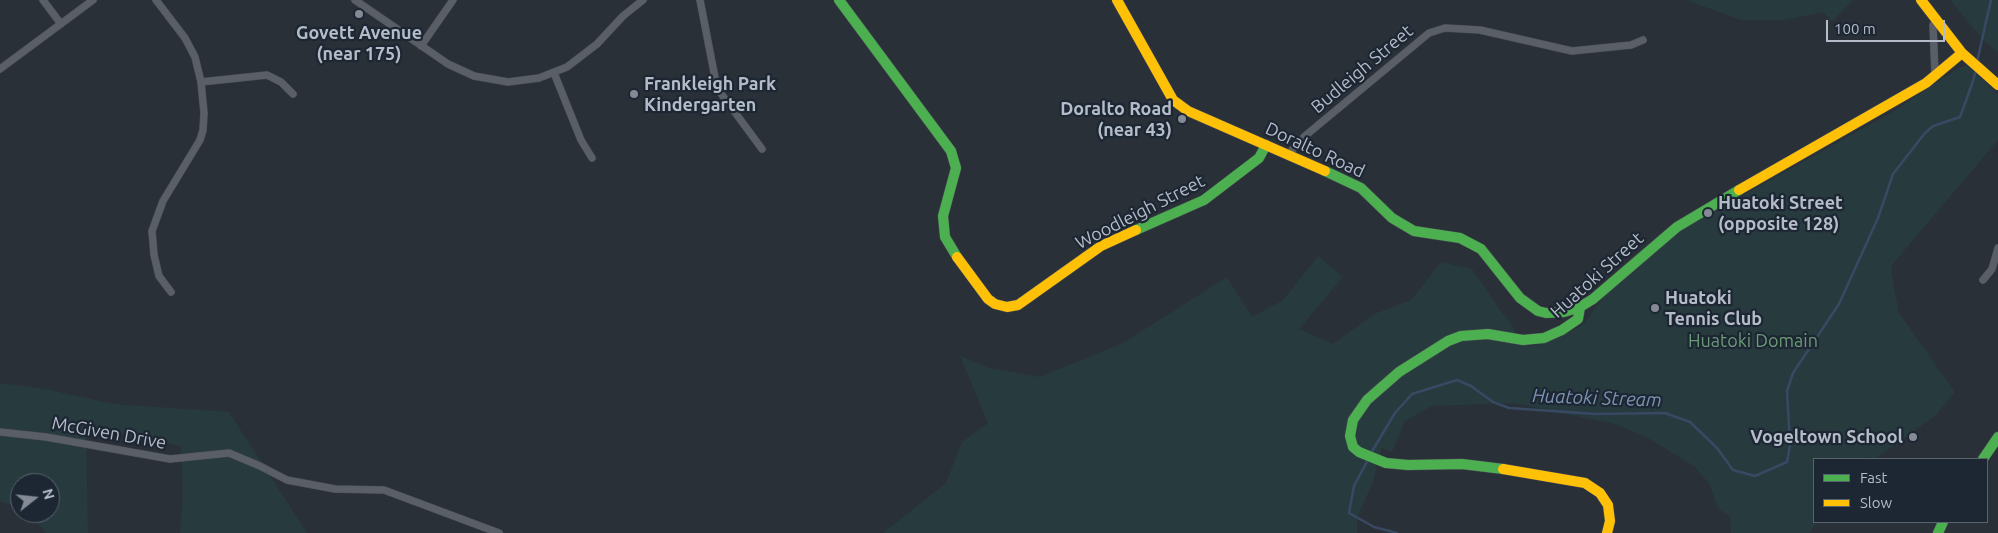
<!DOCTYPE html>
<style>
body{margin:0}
#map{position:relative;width:1998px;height:533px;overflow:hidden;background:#2a3038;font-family:Ubuntu,sans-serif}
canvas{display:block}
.legend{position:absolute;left:1813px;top:458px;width:175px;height:65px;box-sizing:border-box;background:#1d2633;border:1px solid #59626f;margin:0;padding:6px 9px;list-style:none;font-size:15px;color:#b4bcc9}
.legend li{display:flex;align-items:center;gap:10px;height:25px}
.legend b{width:25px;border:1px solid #59626f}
.north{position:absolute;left:10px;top:473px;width:50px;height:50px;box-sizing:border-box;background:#1d2633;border:1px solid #59626f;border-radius:50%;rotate:74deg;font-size:14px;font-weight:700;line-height:20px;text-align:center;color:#b4bcc9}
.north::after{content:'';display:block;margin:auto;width:18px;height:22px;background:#848b96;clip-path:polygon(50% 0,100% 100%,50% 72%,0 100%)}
.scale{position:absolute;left:1826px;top:20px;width:119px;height:22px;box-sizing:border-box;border:2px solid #b4bcc9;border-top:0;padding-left:6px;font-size:15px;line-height:18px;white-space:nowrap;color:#b4bcc9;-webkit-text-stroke:4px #1d2633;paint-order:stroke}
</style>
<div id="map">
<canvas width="1998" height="533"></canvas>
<ul class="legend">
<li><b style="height:6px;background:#4caf50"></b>Fast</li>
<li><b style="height:6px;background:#ffc107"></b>Slow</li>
</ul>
<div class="north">N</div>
<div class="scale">100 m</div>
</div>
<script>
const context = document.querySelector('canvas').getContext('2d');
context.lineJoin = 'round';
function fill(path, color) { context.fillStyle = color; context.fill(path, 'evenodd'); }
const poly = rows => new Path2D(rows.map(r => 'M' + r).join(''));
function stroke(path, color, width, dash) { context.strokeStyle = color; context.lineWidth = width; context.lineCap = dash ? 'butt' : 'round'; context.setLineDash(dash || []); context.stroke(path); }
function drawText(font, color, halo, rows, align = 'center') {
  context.font = font + ' Ubuntu,sans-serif'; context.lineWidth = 4.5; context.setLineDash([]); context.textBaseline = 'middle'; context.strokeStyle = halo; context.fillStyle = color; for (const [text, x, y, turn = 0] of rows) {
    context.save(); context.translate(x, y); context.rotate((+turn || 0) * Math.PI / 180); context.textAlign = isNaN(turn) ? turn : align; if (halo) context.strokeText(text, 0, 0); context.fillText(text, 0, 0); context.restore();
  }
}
fill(poly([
 [1686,0,1853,0,1832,21,1823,12,1784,20,1741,20],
 [1950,0,1998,0,1998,52,1985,42],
 [1967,65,1998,94,1998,140,1892,265,1891,271,1899,313,1955,392,1935,416,1875,459,1869,457,1867,459,1814,459,1814,522,1818,522,1809,533,1731,533,1730,516,1718,509,1710,485,1695,467,1650,439,1615,424,1513,403,1432,406,1405,421,1392,452,1382,448,1372,484,1357,518,1357,533,883,533,946,483,962,442,988,423,960,356,989,368,1040,377,1123,343,1227,277,1252,317,1283,300,1318,256,1343,277,1299,329,1333,344,1374,314,1411,300,1441,262,1472,269,1502,313,1508,319,1521,342,1530,346,1539,345,1561,337,1584,324,1611,286,1670,236,1894,111,1957,69],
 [0,383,50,390,113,404,229,412,307,533,180,533,183,494,181,446,86,426,88,533,46,533,29,513,50,513,50,483,20,483,20,506,0,502]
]), '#273a3e');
stroke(poly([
 [1977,62,1991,0],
 [1371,453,1395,413,1412,394,1457,380,1471,386,1493,402,1509,408,1596,414,1665,413,1690,422,1717,448,1733,470,1755,476,1787,462,1790,445,1787,391,1793,373,1839,304,1878,218,1893,174,1925,133,1933,126,1960,117,1972,84,1976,70],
 [1369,458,1354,486,1349,513,1374,527,1397,533]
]), '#384963', 2.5);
const street = poly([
 [43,0,61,24],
 [156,0,185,38,195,57,201,82,204,113,203,130,200,140,163,201,152,231,154,255,159,276,171,292],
 [355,0,448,64,474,76,508,82,539,78,567,67,597,44,623,16,643,0],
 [700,0,717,88,762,149],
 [421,46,453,0],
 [0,69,93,0],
 [554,73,581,140,592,158],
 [1935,74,1933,25,1936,21],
 [201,82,267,75,281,82,293,94],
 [1289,156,1292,150,1305,136,1429,33,1445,28,1480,30,1572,51,1631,45,1643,40],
 [1983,280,1992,269,1998,248],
 [0,432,46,437,170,459,229,453,260,466,287,480,335,489,384,490,499,533]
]);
const fast = poly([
 [839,0,951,151,956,168,943,216,945,237,957,257],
 [1325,171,1361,188,1392,218,1414,231,1460,238,1481,249,1520,298,1538,311,1546,313,1564,312,1580,307,1593,299,1677,227,1739,190],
 [1136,230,1204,200,1259,158,1266,145],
 [1983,459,1998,437],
 [1503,469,1462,464,1408,465,1386,463,1359,452,1353,447,1350,436,1353,420,1367,400,1399,372,1448,341,1461,336,1488,334,1523,340,1544,338,1562,330,1578,319,1580,307],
 [1938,533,1943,522]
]);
const slow = poly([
 [1117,0,1173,100,1188,111,1325,171],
 [1921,0,1962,53,1998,85],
 [1739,190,1926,83,1962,53],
 [957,257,988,299,995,304,1007,307,1018,305,1101,246,1136,230],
 [1503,469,1585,483,1600,493,1608,505,1610,521,1607,533]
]);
stroke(street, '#484c53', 8);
stroke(fast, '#484c53', 11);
stroke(slow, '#484c53', 11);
stroke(street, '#5a5e66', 7);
stroke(fast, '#4caf50', 10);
stroke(slow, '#ffc107', 10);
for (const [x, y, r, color] of [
 [359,14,5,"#848b96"],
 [634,94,5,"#848b96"],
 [1182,119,5,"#848b96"],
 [1708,213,5,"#848b96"],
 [1655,308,5,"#848b96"],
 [1913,437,5,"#848b96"]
]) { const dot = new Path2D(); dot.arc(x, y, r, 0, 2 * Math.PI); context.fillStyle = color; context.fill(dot); stroke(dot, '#1d2633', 2); }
drawText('bold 18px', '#b4bcc9', '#1d2633', [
 ["Govett Avenue",359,33,"center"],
 ["(near 175)",359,54,"center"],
 ["Frankleigh Park",644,84],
 ["Kindergarten",644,105],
 ["Doralto Road",1172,109,"right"],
 ["(near 43)",1172,130,"right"],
 ["Huatoki Street",1718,203],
 ["(opposite 128)",1718,224],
 ["Huatoki",1665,298],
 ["Tennis Club",1665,319],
 ["Vogeltown School",1903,437,"right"]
], 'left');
drawText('18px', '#b4bcc9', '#1d2633', [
 ["Budleigh Street",1362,69,-40],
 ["Doralto Road",1315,150,25],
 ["Woodleigh Street",1140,212,-27],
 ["Huatoki Street",1597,275,-42],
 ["McGiven Drive",109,433,10]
]);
drawText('18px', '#6b9a76', '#1d2633', [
 ["Huatoki Domain",1753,341]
]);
drawText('italic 19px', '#7c92b1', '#1d2633', [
 ["Huatoki Stream",1597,398,2]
]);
</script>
